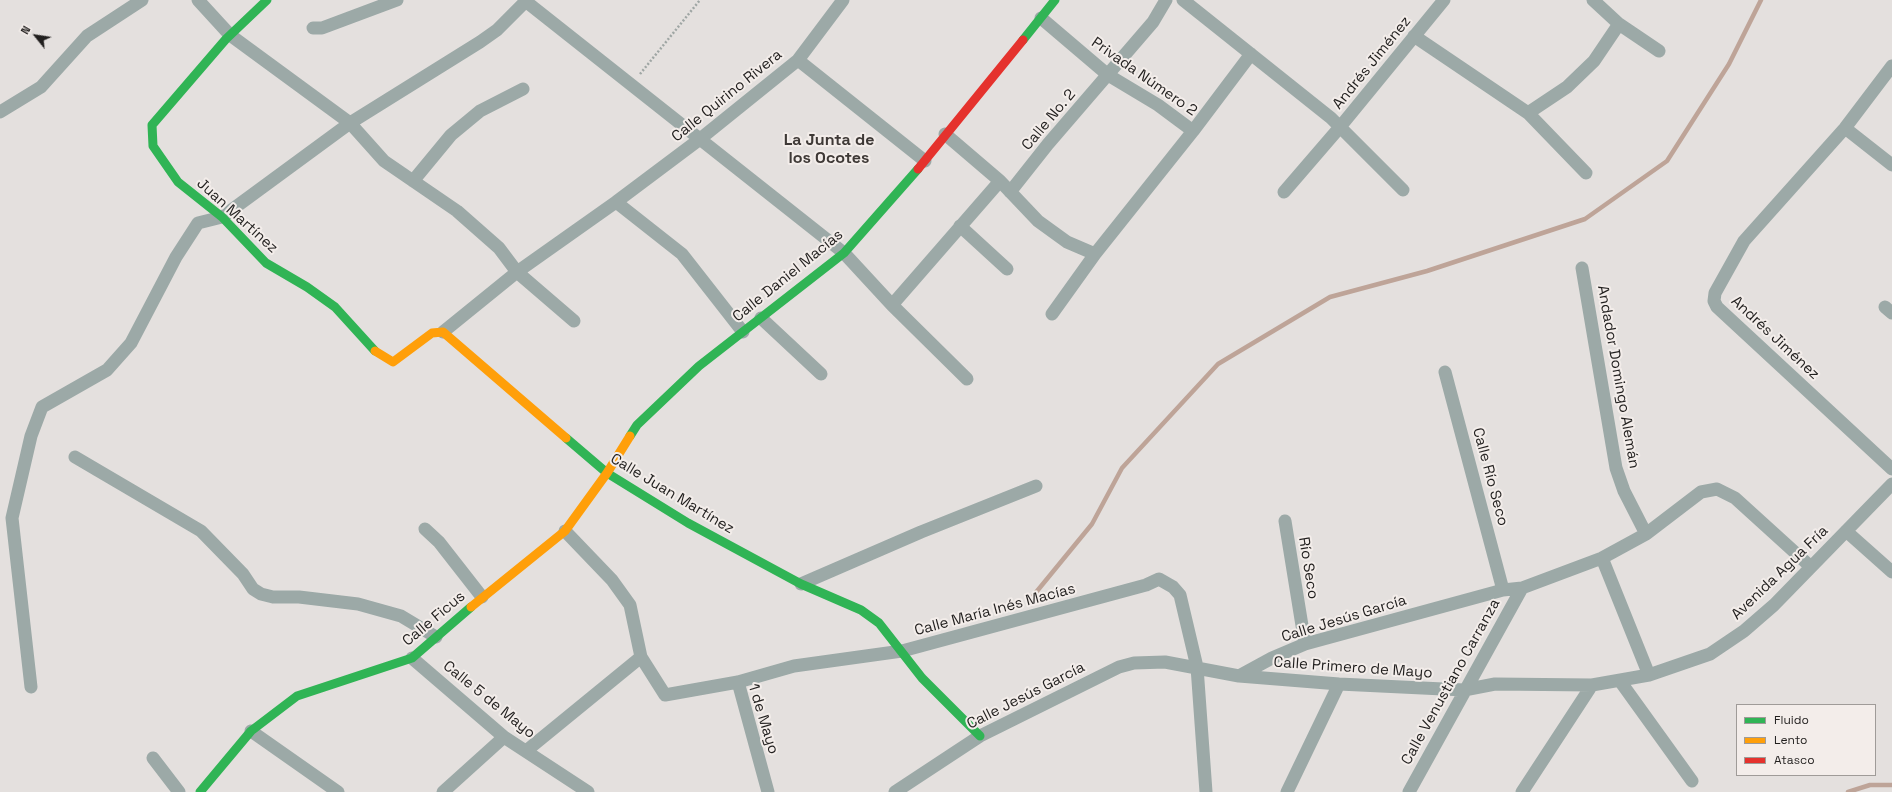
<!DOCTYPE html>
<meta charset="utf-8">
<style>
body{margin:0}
#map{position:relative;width:1892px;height:792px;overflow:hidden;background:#e4e0de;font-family:"Space Grotesk",sans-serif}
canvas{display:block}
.legend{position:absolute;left:1736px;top:704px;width:140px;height:72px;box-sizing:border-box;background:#f3edea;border:1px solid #9f9b98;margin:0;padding:5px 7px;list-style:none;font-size:12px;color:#211f1e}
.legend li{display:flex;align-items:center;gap:8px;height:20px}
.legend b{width:20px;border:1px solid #9f9b98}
.north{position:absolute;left:16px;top:16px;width:40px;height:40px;-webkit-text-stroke:3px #f3edea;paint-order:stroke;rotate:300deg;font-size:11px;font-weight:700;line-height:16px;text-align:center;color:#211f1e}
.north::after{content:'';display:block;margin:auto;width:14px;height:18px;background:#211f1e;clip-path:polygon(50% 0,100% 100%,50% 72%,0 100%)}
</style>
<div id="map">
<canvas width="1892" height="792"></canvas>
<ul class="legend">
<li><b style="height:5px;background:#30b455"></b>Fluido</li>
<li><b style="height:5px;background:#ff9f0a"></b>Lento</li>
<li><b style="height:5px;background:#e5322d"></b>Atasco</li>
</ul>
<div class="north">N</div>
</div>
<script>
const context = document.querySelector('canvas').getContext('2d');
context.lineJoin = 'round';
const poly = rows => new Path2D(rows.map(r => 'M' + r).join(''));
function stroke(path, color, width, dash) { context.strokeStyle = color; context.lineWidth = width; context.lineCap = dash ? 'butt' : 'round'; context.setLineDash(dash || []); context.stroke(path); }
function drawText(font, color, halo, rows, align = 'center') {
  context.font = font + ' "Space Grotesk",sans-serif'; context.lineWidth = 4; context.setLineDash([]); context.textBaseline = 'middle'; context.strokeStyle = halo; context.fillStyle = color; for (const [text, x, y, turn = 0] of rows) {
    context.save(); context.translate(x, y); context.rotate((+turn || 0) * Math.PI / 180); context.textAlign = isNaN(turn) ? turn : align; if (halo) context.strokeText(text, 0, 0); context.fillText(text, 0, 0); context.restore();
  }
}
stroke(poly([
 [1033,596,1092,524,1122,468,1218,364,1330,297,1427,271,1585,219,1667,161,1729,64,1761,0],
 [1848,792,1870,785,1892,785]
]), '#bea498', 4.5);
stroke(poly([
 [640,74,700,0]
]), '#9fa6a4', 2.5, [2, 2]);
stroke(poly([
 [198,0,230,35,350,123,384,161,457,211,499,248,517,272,574,321],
 [524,0,844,253,892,305,967,379],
 [1183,0,1331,118,1403,190],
 [1593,0,1619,24,1659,51],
 [1041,18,1108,75,1158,105,1193,131],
 [313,28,322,28,397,0],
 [1414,36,1528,113,1586,173],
 [798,60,925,161],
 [1892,66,1845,128,1744,241,1715,293,1714,301,1717,307,1892,469],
 [0,112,41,87,87,36,142,0],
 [1528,113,1567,87,1594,61,1619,24],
 [1845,128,1892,165],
 [945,134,1000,181,1038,221,1067,242,1095,254],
 [413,181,451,135,480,111,523,89],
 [1010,192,1048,144,1153,22,1166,0],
 [1284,192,1340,127,1444,0],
 [616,202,682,254,743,332],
 [960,226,1007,269],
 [1582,268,1616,468,1624,491,1646,534],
 [892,305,1000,181],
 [1885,307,1892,313],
 [1052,314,1095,254,1193,131,1251,54],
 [761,318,821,374],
 [443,332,517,272,616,202,700,139,798,60,843,0],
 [1445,372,1503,590],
 [75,457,201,531,243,574,253,589,261,594,273,597,299,597,358,604,401,616,436,637],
 [1285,521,1305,644],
 [425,529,439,542,482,597],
 [565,531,612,580,630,605,641,657,665,695,738,682,794,666,902,651,1146,585,1159,579,1173,587,1180,595,1197,667,1206,792],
 [1846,531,1892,572],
 [1602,558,1649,675],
 [801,584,921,532,1036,486],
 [412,658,504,737,588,792],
 [1239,676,1272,658,1305,644,1503,590,1522,588,1602,558,1646,534,1701,492,1717,489,1735,498,1811,567],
 [1620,681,1692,781],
 [738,682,768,792],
 [31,687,12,518,31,436,42,407,107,370,131,343,176,257,198,223,222,217,350,123,480,42,497,30,527,0],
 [251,731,338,792],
 [526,751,641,657],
 [153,758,179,792],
 [443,792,504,737],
 [895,792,980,736,1119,667,1134,663,1165,662,1239,676,1339,684,1464,690,1495,684,1592,685,1649,675,1710,654,1744,631,1774,605,1892,484],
 [1287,792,1339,684],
 [1409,792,1522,588],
 [1522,792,1592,685]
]), '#9ca9a7', 13);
stroke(poly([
 [267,0,226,39,152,125,153,146,178,182,222,217,266,263,307,287,335,307,375,351],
 [1023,40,1055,0],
 [630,436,637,425,699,366,844,253,918,169],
 [566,438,607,473,688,523,801,584,861,610,879,623,922,678,980,736],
 [200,792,251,731,297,696,412,658,471,607]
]), '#30b455', 9);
stroke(poly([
 [375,351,393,362,432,333,443,332,566,438],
 [471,607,565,531,607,473,630,436]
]), '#ff9f0a', 9);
stroke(poly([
 [918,169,1023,40]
]), '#e5322d', 9);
drawText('15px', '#211f1e', '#f3edea', [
 ["Andrés Jiménez",1372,63,-51],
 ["Privada Número 2",1144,77,35],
 ["Calle Quirino Rivera",727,96,-39],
 ["Calle No. 2",1049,120,-50],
 ["Juan Martínez",237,216,42],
 ["Calle Daniel Macías",788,276,-39],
 ["Andrés Jiménez",1775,338,43],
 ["Andador Domingo Alemán",1618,377,80],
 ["Calle Río Seco",1490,477,75],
 ["Calle Juan Martínez",672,494,31],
 ["Río Seco",1308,568,81],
 ["Avenida Agua Fría",1780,573,-44],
 ["Calle María Inés Macías",995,610,-15],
 ["Calle Ficus",434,619,-40],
 ["Calle Jesús García",1344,619,-17],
 ["Calle Primero de Mayo",1353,668,4],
 ["Calle Venustiano Carranza",1451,682,-61],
 ["Calle Jesús García",1026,696,-27],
 ["Calle 5 de Mayo",489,700,39],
 ["1 de Mayo",763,719,73]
]);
drawText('bold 16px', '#3e3936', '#f3edea', [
 ["La Junta de",829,141],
 ["los Ocotes",829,159]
]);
</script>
